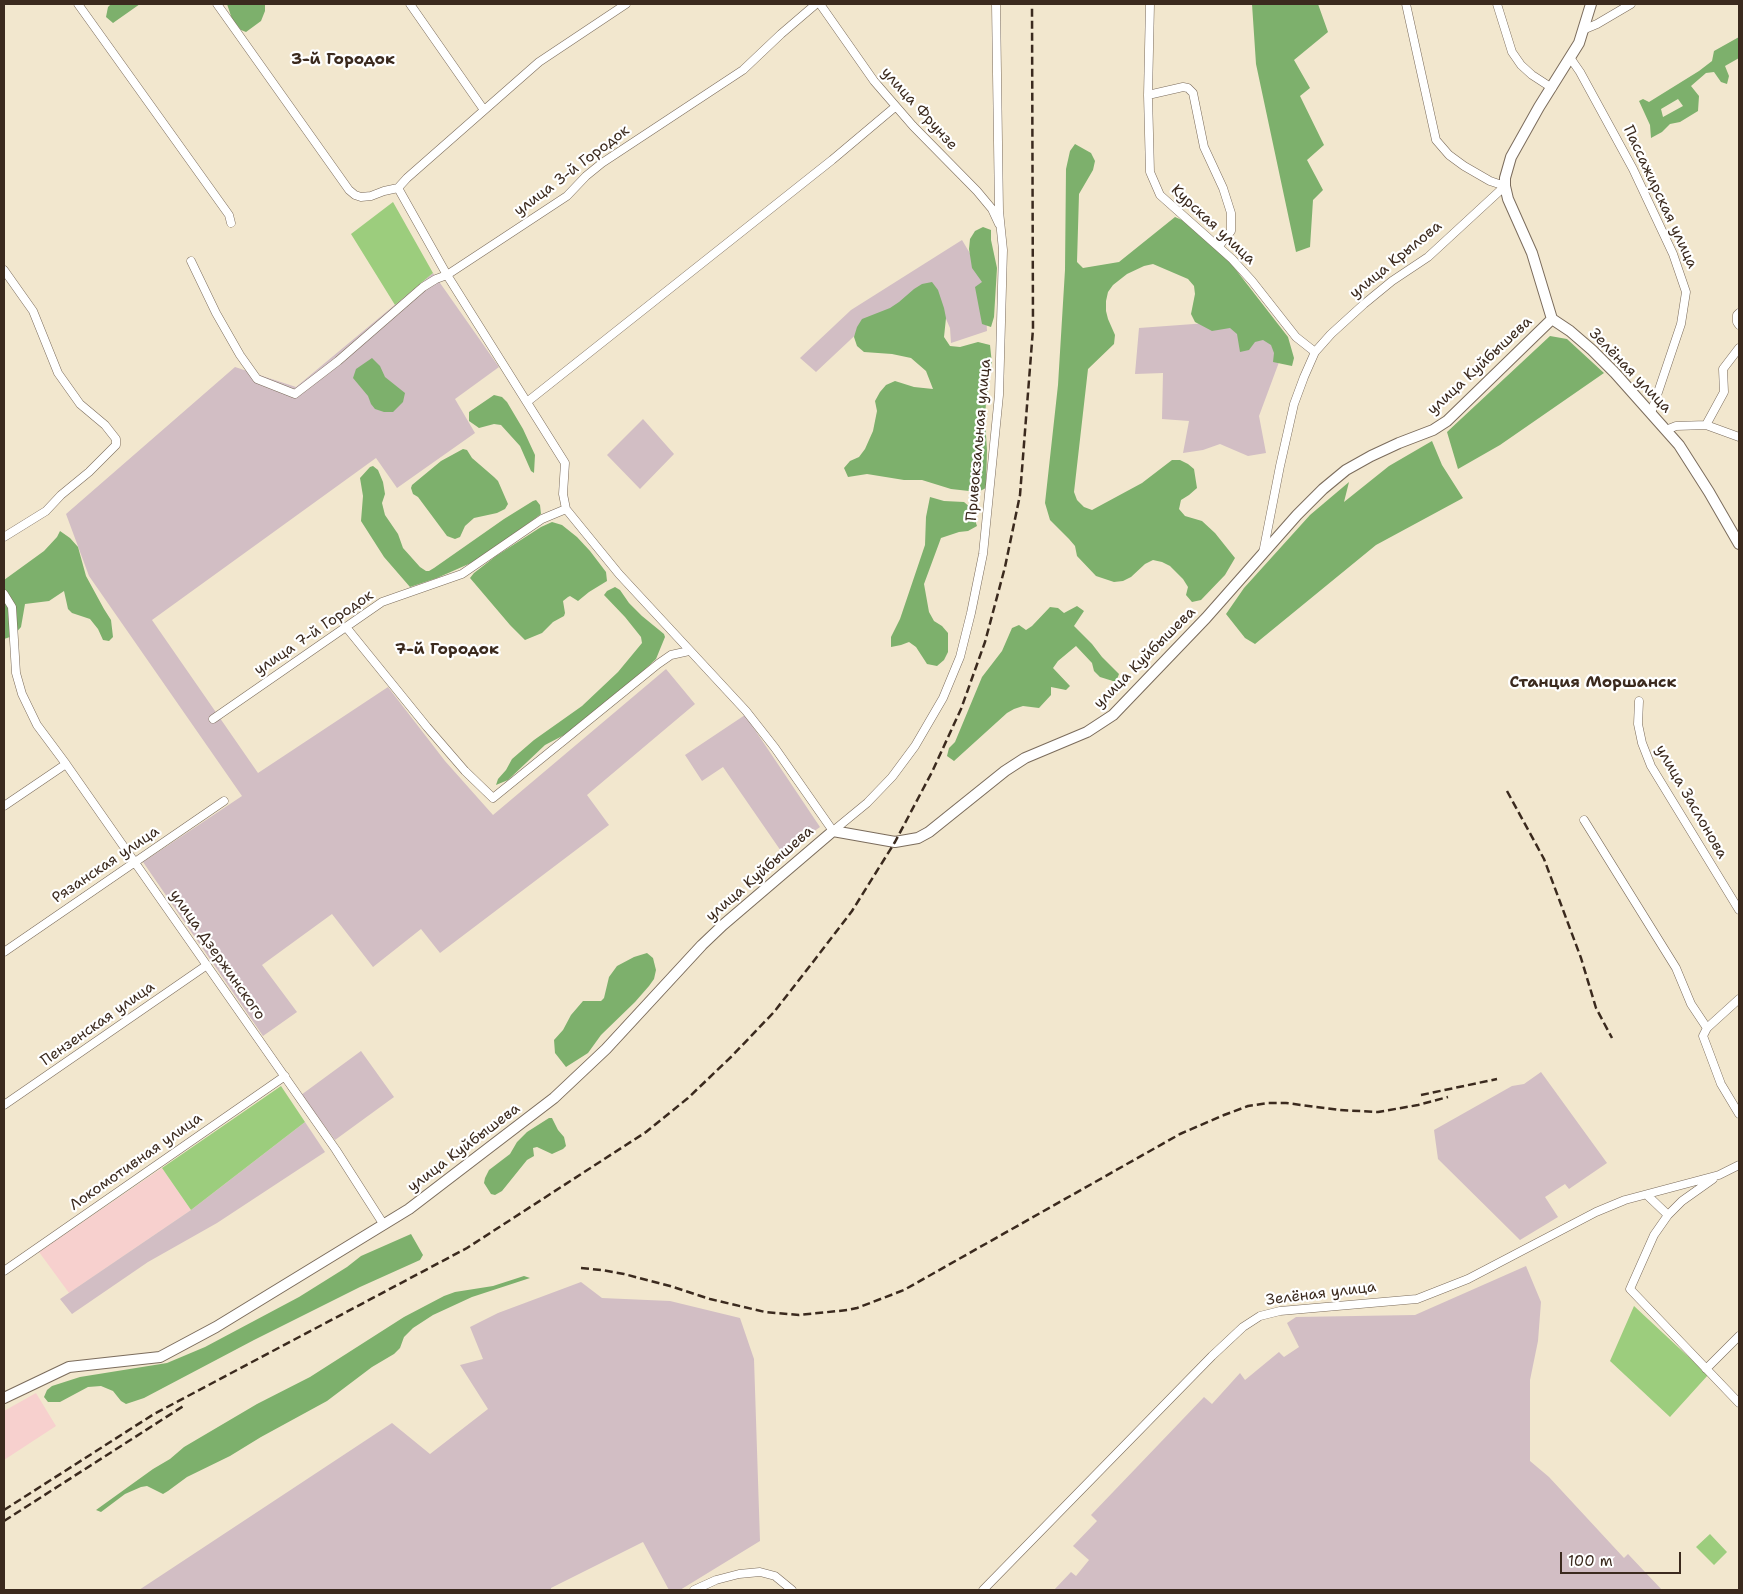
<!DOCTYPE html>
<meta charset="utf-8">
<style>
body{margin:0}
#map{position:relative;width:1743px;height:1594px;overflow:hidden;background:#f2e7ce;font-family:"Shantell Sans",sans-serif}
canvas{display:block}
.frame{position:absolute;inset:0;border:5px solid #3b2a1e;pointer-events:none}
.scale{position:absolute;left:1560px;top:1552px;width:121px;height:22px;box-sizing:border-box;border:2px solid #3b2a1e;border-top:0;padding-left:6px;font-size:15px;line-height:18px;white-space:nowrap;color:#3b2a1e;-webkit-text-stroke:4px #fff;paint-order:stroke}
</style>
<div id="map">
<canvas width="1743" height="1594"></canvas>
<div class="frame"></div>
<div class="scale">100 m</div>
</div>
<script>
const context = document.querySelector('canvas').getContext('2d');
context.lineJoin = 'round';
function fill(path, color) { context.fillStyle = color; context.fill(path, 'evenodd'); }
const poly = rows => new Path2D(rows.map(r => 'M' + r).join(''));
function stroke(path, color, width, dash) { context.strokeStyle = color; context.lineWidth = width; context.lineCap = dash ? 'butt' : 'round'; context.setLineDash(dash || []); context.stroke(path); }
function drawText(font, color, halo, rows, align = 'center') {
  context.font = font + ' "Shantell Sans",sans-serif'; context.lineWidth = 4.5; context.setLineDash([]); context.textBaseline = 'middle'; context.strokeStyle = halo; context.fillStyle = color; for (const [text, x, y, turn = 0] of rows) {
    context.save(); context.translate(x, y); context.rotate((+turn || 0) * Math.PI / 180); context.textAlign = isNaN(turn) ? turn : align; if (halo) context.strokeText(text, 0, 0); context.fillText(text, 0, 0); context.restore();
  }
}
fill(poly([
 [162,1168,191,1210,69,1293,39,1252],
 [36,1393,56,1426,4,1460,4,1411]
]), '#f7d0ce');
fill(poly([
 [962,240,984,277,987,331,951,343,950,328,932,287,865,326,816,372,800,358,851,310],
 [433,273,499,367,455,399,475,433,397,488,376,458,152,620,258,773,388,687,445,761,493,815,666,669,695,704,587,795,609,825,440,953,421,929,373,967,332,914,262,965,297,1012,263,1036,143,862,242,796,89,576,66,514,235,367,296,387],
 [1235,321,1285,346,1259,416,1266,453,1248,456,1220,444,1203,450,1183,453,1189,421,1162,419,1163,373,1135,374,1139,328],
 [643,419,674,454,640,489,607,455],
 [745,715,820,827,783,854,723,767,702,781,685,755],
 [361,1051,394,1097,335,1140,301,1095],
 [1541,1072,1607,1163,1569,1189,1565,1184,1545,1197,1558,1217,1520,1240,1438,1159,1434,1130,1512,1086,1524,1084],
 [305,1122,325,1152,217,1223,148,1262,72,1314,60,1299,191,1210],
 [1526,1266,1541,1302,1538,1341,1530,1380,1530,1461,1549,1477,1624,1558,1628,1554,1662,1590,1054,1590,1071,1572,1076,1576,1089,1560,1073,1546,1097,1521,1091,1515,1204,1397,1212,1404,1240,1373,1245,1380,1279,1352,1284,1357,1299,1347,1287,1323,1296,1317,1415,1315],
 [581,1282,602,1298,670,1301,740,1318,754,1359,760,1541,680,1590,669,1590,643,1542,551,1588,551,1590,139,1590,392,1423,430,1454,488,1409,460,1365,483,1359,470,1327,498,1313]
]), '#d2bec4');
fill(poly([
 [393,202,433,273,395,305,351,234],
 [281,1086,305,1122,191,1210,162,1168],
 [1634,1306,1708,1375,1670,1417,1610,1361],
 [1710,1534,1727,1552,1714,1565,1696,1547]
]), '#9ccd7d');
fill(poly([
 [111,4,140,4,113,23,106,17,108,7],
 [227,4,265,4,265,11,261,21,246,32,241,30,232,19],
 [1252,4,1318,4,1328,32,1294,60,1310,88,1300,96,1324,145,1307,160,1323,190,1313,200,1310,247,1296,252,1256,64],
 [1739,37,1739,58,1725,66,1729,76,1727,84,1721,82,1714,72,1706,73,1691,86,1699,96,1698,111,1680,122,1670,124,1662,132,1651,138,1650,125,1639,101,1643,99,1649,102,1699,71,1712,61,1714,51],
 [1678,99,1683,106,1663,117,1661,109],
 [1075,144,1091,153,1095,161,1093,170,1079,194,1077,262,1083,268,1119,262,1175,217,1182,220,1226,257,1288,337,1294,358,1292,366,1273,362,1274,353,1271,345,1263,340,1255,342,1249,350,1240,352,1237,334,1230,328,1212,331,1195,322,1191,314,1195,294,1194,286,1188,279,1153,264,1144,266,1127,274,1113,285,1108,292,1106,301,1106,311,1108,319,1115,335,1114,344,1088,369,1074,492,1077,500,1084,507,1092,510,1142,483,1172,460,1180,460,1188,464,1194,469,1197,488,1189,495,1181,500,1179,509,1185,516,1202,521,1215,533,1235,558,1225,575,1201,600,1192,602,1186,595,1188,587,1183,579,1170,566,1162,562,1153,560,1145,564,1131,577,1123,581,1114,582,1096,576,1077,556,1075,546,1069,539,1050,520,1045,503,1058,385,1065,270,1066,169,1070,151],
 [983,227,991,230,991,240,997,268,994,317,991,327,982,324,975,287,982,282,972,268,969,249,970,239,975,231],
 [932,282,938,290,944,308,946,318,944,337,950,346,960,347,978,342,990,345,992,364,986,402,985,421,987,450,986,488,978,492,951,489,922,480,904,480,867,474,848,477,844,468,850,461,859,457,865,449,873,431,877,411,875,401,880,392,886,385,895,381,914,387,933,389,926,371,911,358,892,354,864,352,857,346,854,337,857,327,862,319,890,308,899,302,914,289,922,284],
 [1550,336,1567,339,1604,373,1500,445,1458,469,1447,432],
 [372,358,380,366,385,377,405,393,403,402,393,412,384,412,375,409,371,404,368,396,353,378,356,369],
 [494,395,502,397,507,402,523,429,535,455,534,473,531,471,520,446,501,425,494,424,479,428,469,421,469,412],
 [1432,441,1442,465,1463,498,1376,545,1255,644,1245,638,1226,614,1244,588,1310,515,1349,482,1344,502,1389,466],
 [463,449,467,450,472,458,494,477,498,481,508,504,505,509,497,513,474,518,465,526,460,537,455,539,447,536,418,497,413,494,411,488,412,485,441,461],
 [373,466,378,470,383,482,385,494,382,503,385,515,398,534,403,548,420,567,426,571,429,571,434,568,504,519,533,501,536,500,540,505,541,514,480,559,437,578,410,587,384,557,361,521,363,496,360,478,370,467],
 [930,497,944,501,964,502,971,508,977,526,968,531,959,532,941,538,924,584,929,612,934,621,942,626,948,633,948,652,944,660,937,666,927,664,916,647,909,642,901,645,891,647,891,637,900,619,925,545,926,517],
 [552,522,562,525,577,537,590,551,606,572,607,581,589,592,578,601,570,596,568,597,563,601,565,613,564,616,553,622,542,633,525,640,510,625,470,578,474,573,496,556,541,527],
 [60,531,70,538,78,547,86,576,104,609,111,620,113,637,109,641,103,640,98,629,90,619,72,613,68,609,64,591,49,601,25,604,21,627,13,636,4,639,4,580,44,551,57,537],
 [615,587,620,590,629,603,642,616,664,634,665,637,656,659,627,686,568,733,545,745,508,780,496,785,498,779,506,770,512,759,534,740,582,706,618,672,642,643,641,637,625,617,604,595,607,591],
 [1077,606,1084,611,1074,626,1092,644,1102,657,1119,674,1116,682,1100,677,1094,671,1092,663,1076,646,1058,661,1053,668,1070,686,1066,690,1051,687,1051,695,1039,708,1023,706,1014,709,1007,713,954,761,947,756,949,748,955,742,982,677,1002,651,1012,628,1019,625,1026,630,1032,626,1050,607,1058,608,1064,613],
 [647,953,653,958,656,970,654,979,649,986,635,1002,601,1035,588,1053,566,1067,555,1053,554,1040,563,1030,571,1015,583,1001,601,1001,604,998,609,977,617,966,634,957],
 [549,1118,552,1118,558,1130,564,1137,566,1146,563,1149,552,1154,537,1147,533,1148,534,1156,527,1160,502,1191,495,1195,491,1194,484,1183,485,1178,489,1170,510,1154,517,1142,527,1132],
 [411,1234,423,1255,420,1260,360,1287,254,1340,144,1398,126,1404,121,1401,113,1391,101,1386,88,1387,60,1402,48,1402,44,1397,47,1390,52,1386,80,1377,167,1363,205,1347,299,1297,347,1267,361,1256],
 [524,1276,530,1278,472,1297,433,1315,413,1328,404,1337,400,1348,394,1354,372,1367,327,1401,261,1437,230,1456,187,1477,168,1491,163,1494,147,1486,141,1487,125,1494,101,1512,96,1510,153,1469,170,1459,184,1447,257,1404,310,1377,404,1317,444,1296,455,1292,493,1286]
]), '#7db06c');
const minor = poly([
 [78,4,229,215,231,223],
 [217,4,349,190,355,195,361,197,371,196,384,191,398,188],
 [410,4,484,110],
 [820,4,874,81,913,126,977,191,992,209,999,224],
 [1150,4,1148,95,1150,172,1160,195,1232,259,1252,281,1296,337,1315,352],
 [1497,4,1512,52,1521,65,1532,75,1552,88],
 [1585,29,1597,24,1631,4],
 [1571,59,1580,72,1633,169,1673,254,1686,292,1681,324,1651,413],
 [1148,95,1183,87,1188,88,1193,93,1204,147,1223,188,1231,213,1231,231,1219,246],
 [398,188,447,275,565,463,563,494,566,509,619,574,746,711,775,748,833,831,867,803,892,777,915,746,943,698,960,657,971,613,983,554,999,395,1003,250,999,211,996,4],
 [398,188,407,178,539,62,626,4],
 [191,261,216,313,240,355,257,379,295,394,338,361,423,287,436,279,447,275,567,196,586,176,602,163,743,70,781,34,816,4],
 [4,270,33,311,58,373,80,404,105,425,116,439,116,445,89,472,61,495,46,511,4,537],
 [1739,313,1737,315,1737,322,1739,325],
 [527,402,832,160,895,107],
 [1706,425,1739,437],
 [1666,430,1676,426,1706,425,1724,392,1723,369,1739,348],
 [1263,553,1280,466,1294,404,1304,377,1315,352,1331,334,1364,304,1392,281,1428,257,1505,186,1490,181,1464,166,1449,155,1436,140,1406,4],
 [4,594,12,607,16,673,22,694,37,725,66,764],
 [346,627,427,727,465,771,493,798,658,664,671,655,689,651],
 [1639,701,1638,724,1642,743,1651,766,1739,910],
 [213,719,382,602,462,574,542,519,566,509],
 [4,806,66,764,336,1150,384,1225],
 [1584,820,1676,968,1691,1004,1707,1028],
 [4,952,224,801],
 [1739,999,1707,1028,1703,1036,1721,1084,1739,1114],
 [4,1105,207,965],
 [1713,1179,1682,1201,1668,1215,1654,1235,1630,1289,1739,1403],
 [1647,1195,1668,1215],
 [4,1271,285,1076],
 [1706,1369,1739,1336],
 [694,1590,716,1580,739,1574,760,1572,775,1576,792,1590],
 [983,1590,1212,1356,1243,1327,1260,1316,1280,1311,1417,1299,1468,1279,1596,1212,1625,1200,1719,1175,1739,1165]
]);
const tertiary = poly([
 [1591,4,1579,43,1539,107,1511,157,1505,178,1505,186,1508,199,1532,253,1552,319,1570,331,1592,350,1615,373,1679,445,1709,492,1739,544],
 [4,1398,69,1367,160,1357,216,1327,409,1209,554,1098,606,1049,702,945,723,925,833,831,895,842,918,838,929,832,1005,771,1025,758,1087,732,1113,715,1206,618,1297,515,1323,489,1346,470,1371,456,1399,443,1433,430,1447,421,1552,319]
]);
stroke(minor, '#7b6c5c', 9);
stroke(tertiary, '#7b6c5c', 12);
stroke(minor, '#fff', 8);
stroke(tertiary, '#fff', 10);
stroke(poly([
 [1507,791,1544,859,1581,958,1596,1008,1612,1038],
 [1421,1095,1497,1079],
 [581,1268,602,1270,624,1274,670,1286,710,1299,765,1312,799,1315,848,1310,857,1308,904,1290,1180,1134,1224,1115,1248,1106,1268,1103,1286,1103,1340,1110,1378,1112,1418,1105,1448,1097],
 [4,1510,154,1414,467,1248,646,1132,688,1098,731,1057,774,1012,813,962,852,911,895,842,932,772,961,709,985,642,1005,567,1020,495,1033,329,1032,4],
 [4,1521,185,1405]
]), '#3b2a1e', 2.5, [8, 4]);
drawText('15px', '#3b2a1e', '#fff', [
 ["улица Фрунзе",919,109,48],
 ["улица 3-й Городок",572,171,-37],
 ["Пассажирская улица",1660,197,65],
 ["Курская улица",1213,225,43],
 ["улица Крылова",1396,260,-39],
 ["улица Куйбышева",1480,366,-43],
 ["Зелёная улица",1630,371,46],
 ["Привокзальная улица",979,440,-85],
 ["улица 7-й Городок",314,633,-34],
 ["улица Куйбышева",1145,658,-45],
 ["улица Заслонова",1691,802,60],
 ["Рязанская улица",106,865,-34],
 ["улица Куйбышева",760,874,-41],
 ["улица Дзержинского",217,955,55],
 ["Пензенская улица",98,1024,-35],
 ["улица Куйбышева",464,1148,-37],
 ["Локомотивная улица",136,1162,-35],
 ["Зелёная улица",1321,1294,-7]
]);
drawText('bold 16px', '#3b2a1e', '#fff', [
 ["3-й Городок",343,60],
 ["7-й Городок",447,650],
 ["Станция Моршанск",1593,683]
]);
</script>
